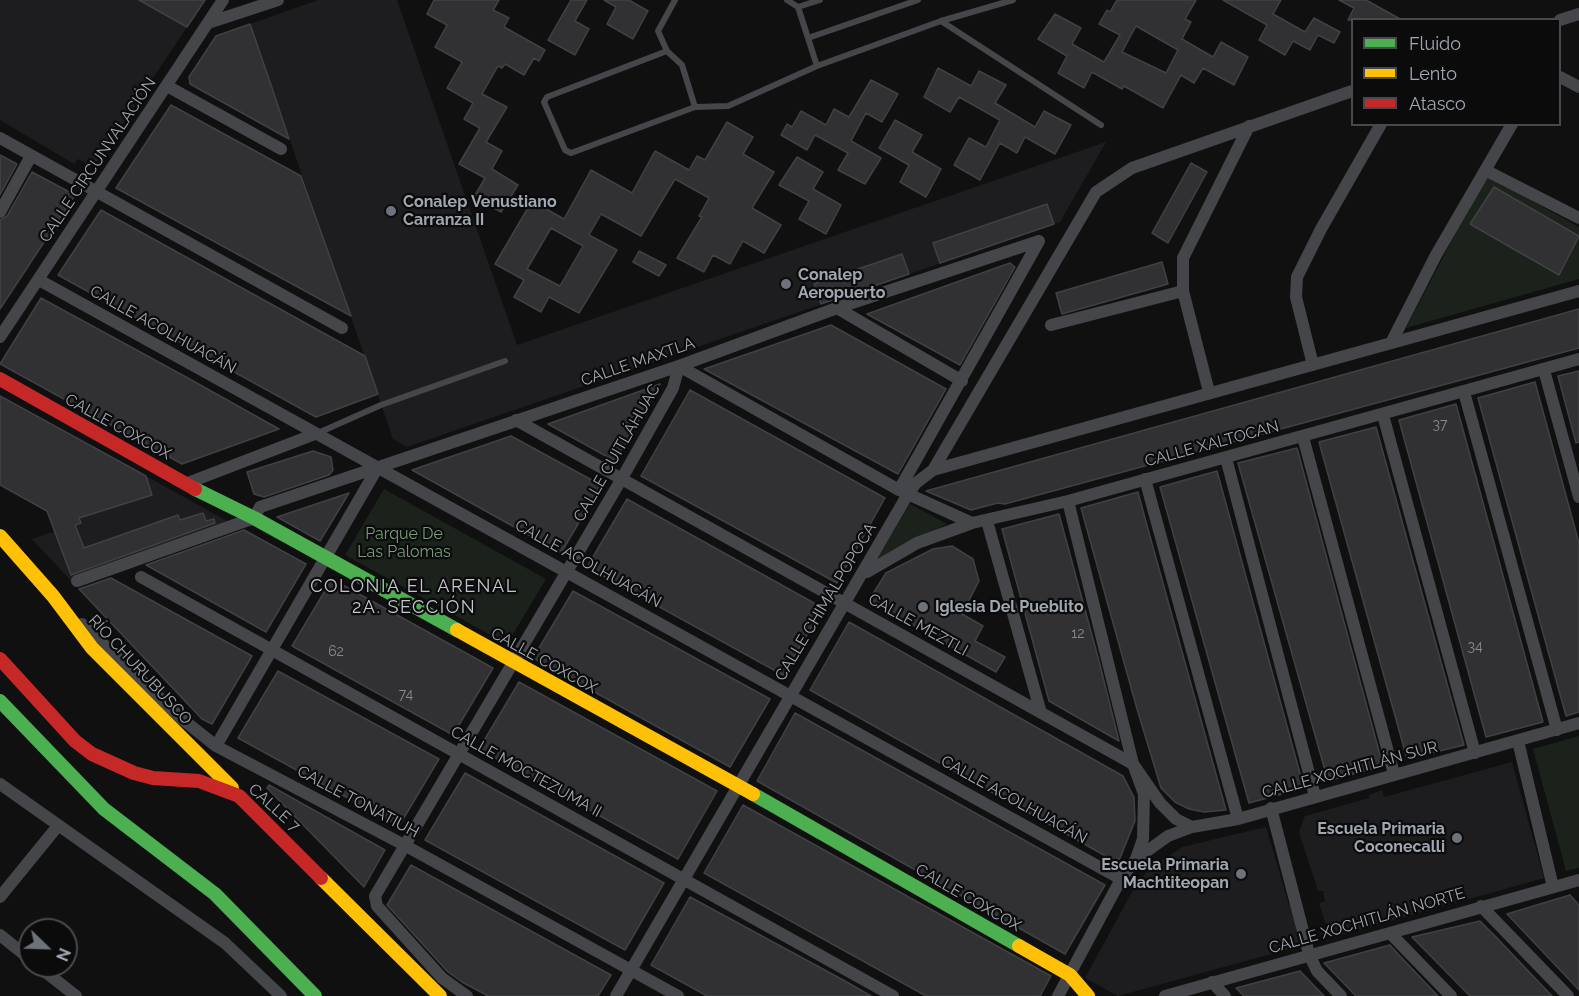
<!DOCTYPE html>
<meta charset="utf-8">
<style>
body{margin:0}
#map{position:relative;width:1579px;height:996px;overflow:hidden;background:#101011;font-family:Raleway,sans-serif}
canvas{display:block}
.legend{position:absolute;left:1351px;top:18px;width:210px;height:108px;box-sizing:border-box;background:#0b0b0c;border:2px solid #47494e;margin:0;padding:8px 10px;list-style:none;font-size:18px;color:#a1a7b2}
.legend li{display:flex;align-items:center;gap:12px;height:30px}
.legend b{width:30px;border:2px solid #47494e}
.north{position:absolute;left:18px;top:918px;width:60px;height:60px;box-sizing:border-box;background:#0b0b0c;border:2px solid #47494e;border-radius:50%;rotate:113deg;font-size:16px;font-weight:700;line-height:24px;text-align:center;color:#a1a7b2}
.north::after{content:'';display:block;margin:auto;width:21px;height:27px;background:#6e727a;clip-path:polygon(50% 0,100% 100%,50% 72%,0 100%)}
</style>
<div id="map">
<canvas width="1579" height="996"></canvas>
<ul class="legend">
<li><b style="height:8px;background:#4caf50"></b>Fluido</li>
<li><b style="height:8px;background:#ffc107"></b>Lento</li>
<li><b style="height:8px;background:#c62828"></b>Atasco</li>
</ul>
<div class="north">N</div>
</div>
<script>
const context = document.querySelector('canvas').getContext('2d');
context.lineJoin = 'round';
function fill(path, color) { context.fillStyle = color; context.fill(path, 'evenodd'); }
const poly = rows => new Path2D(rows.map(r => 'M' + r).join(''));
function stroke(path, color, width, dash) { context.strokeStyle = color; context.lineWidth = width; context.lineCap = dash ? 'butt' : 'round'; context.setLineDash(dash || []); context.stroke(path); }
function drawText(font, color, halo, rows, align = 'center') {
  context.font = font + ' Raleway,sans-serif'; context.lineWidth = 4.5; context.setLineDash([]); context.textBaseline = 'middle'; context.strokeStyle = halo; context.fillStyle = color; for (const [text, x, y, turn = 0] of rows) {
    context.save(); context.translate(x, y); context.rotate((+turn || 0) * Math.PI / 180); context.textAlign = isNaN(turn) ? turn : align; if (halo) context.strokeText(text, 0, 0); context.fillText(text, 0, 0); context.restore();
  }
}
fill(poly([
 [0,0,139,0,187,27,94,167,78,159,74,164,0,120],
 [318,0,397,0,517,345,1106,142,1060,222,407,447,393,439,250,24],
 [146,476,238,527,73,583,32,539,80,523,73,502],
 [1512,762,1544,878,1337,936,1325,922,1319,903,1325,901,1323,891,1318,891,1299,832,1305,816,1369,798,1369,795,1382,790,1384,797],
 [1266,827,1289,905,1293,905,1304,945,1118,996,1085,978,1133,890,1149,869,1182,847]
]), '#1d1d1f');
fill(poly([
 [1486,175,1579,227,1579,279,1406,328],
 [384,489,546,579,507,644,345,555],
 [910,504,947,524,874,563],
 [1579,736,1579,868,1566,871,1533,749]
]), '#1b211b');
const building = poly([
 [139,0,205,0,187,27,139,0],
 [434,0,499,0,493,10,509,18,504,27,545,50,539,61,534,58,524,75,505,64,502,68,498,66,482,94,507,107,486,142,502,151,492,169,518,185,501,212,474,197,485,178,459,164,480,128,464,119,473,103,447,88,462,62,435,47,447,25,427,14,434,0],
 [571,0,587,0,575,21,589,29,575,55,548,40,571,0],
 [604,0,629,0,648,11,633,39,607,24,616,7,604,0],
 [1117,0,1196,0,1185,19,1191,22,1182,39,1213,57,1221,42,1248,57,1234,85,1203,68,1194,83,1181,75,1163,108,1124,86,1122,89,1092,72,1084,88,1058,73,1067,56,1038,39,1055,14,1081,28,1072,44,1104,62,1120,35,1099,24,1107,10,1110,12,1117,0],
 [1136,26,1178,50,1166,73,1122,52,1136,26],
 [1223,0,1281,0,1273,14,1305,32,1314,18,1340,32,1334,43,1318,35,1310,50,1293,41,1285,55,1259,40,1267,25,1223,0],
 [1339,0,1366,0,1402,20,1348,20,1354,8,1339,0],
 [250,24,271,85,289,139,190,84,189,77,216,36,250,24],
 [938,68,971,86,979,71,1006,85,995,103,1035,127,1044,111,1071,125,1055,154,1025,137,1017,153,1000,143,980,180,954,165,969,138,986,147,1000,120,959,97,950,112,924,97,938,68],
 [871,80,898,94,882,122,866,113,851,141,881,158,865,184,838,170,848,153,815,135,807,150,781,135,787,124,792,127,801,111,826,125,834,109,849,117,871,80],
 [171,105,301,176,351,316,116,188,171,105],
 [895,120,922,135,912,152,941,169,926,197,900,182,909,165,879,148,895,120],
 [727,122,753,137,743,154,774,172,752,208,781,225,764,253,743,241,730,264,713,255,704,272,677,258,702,217,699,216,709,198,675,179,641,236,601,214,589,235,617,250,579,313,549,297,541,312,514,297,524,280,495,264,532,201,564,219,591,170,632,193,655,151,689,170,697,156,705,160,727,122],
 [551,228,583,246,560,286,527,269,551,228],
 [0,155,17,164,0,195,0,155],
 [797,157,823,172,813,189,841,205,826,234,799,219,809,201,779,185,797,157],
 [1191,163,1207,172,1168,243,1152,233,1191,163],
 [32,172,75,195,0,309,0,220,7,216,32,172],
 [1494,187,1579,236,1559,275,1470,224,1494,187],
 [1047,204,1054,224,940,263,933,243,1047,204],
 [101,210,365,356,378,394,316,417,58,275,101,210],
 [639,251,666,265,659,276,633,262,639,251],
 [902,254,909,274,821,304,814,284,902,254],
 [1162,262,1168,284,1062,314,1056,293,1162,262],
 [1010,263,1015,267,960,365,867,314,1010,263],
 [41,298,186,377,279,429,182,464,0,364,41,298],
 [1579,309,1579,348,1005,504,998,503,971,510,926,491,1579,309],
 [831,325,946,389,898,474,704,369,831,325],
 [1579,371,1579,442,1576,443,1558,376,1579,371],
 [1535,382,1579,543,1579,712,1566,716,1478,398,1535,382],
 [660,384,615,461,548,424,621,398,660,384],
 [690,390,885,498,837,583,641,476,690,390],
 [0,396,146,476,152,495,79,518,81,523,75,525,84,548,178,515,180,520,203,513,206,521,214,519,215,523,71,575,47,511,0,485,0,396],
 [1456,404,1543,722,1486,737,1399,420,1456,404],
 [1376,427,1464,745,1407,759,1319,442,1376,427],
 [511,436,601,485,561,553,412,470,511,436],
 [1297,448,1383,766,1328,781,1238,463,1297,448],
 [313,451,331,457,333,470,329,475,264,497,254,494,247,472,313,451],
 [1217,471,1304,788,1249,803,1160,487,1217,471],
 [1138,492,1146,522,1226,810,1204,812,1189,809,1175,802,1161,788,1137,709,1081,508,1138,492],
 [349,493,320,541,277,517,349,493],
 [627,499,823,608,783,675,587,567,627,499],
 [1059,514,1099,661,1119,741,1049,701,1002,529,1059,514],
 [244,530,306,564,266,632,146,565,244,530],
 [952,546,973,559,979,581,962,614,983,626,975,641,1005,657,996,672,869,600,886,573,933,549,952,546],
 [111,578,252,656,212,724,202,719,79,589,111,578],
 [332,579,493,668,453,735,292,646,332,579],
 [573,591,770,699,730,767,533,658,573,591],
 [849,622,1123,776,1134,797,1135,821,1118,863,810,690,849,622],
 [278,671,439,759,399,826,238,738,278,671],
 [519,682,717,791,678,859,479,749,519,682],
 [795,713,1105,885,1065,954,757,781,795,713],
 [465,773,664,883,625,950,425,840,465,773],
 [269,785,385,850,364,887,267,788,269,785],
 [743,805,1051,976,1040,996,926,996,704,873,743,805],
 [411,865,611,975,598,996,488,996,462,982,448,972,387,905,411,865],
 [1570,895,1579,905,1579,990,1507,914,1570,895],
 [690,897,845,981,871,996,707,996,651,965,690,897],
 [1480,921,1496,937,1552,996,1470,996,1412,937,1480,921],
 [1390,945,1398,954,1438,996,1356,996,1324,963,1390,945],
 [1300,971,1324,996,1244,996,1236,988,1300,971]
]);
fill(building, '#313133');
stroke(building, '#404144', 1.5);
stroke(poly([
 [675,0,658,31,667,51,682,65,695,107],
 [787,0,798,7,817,66],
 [798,7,820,0],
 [941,21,1101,125],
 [808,38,918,0],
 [667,51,547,97,544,102,565,150,571,153,695,107,728,106,817,66,941,21,1013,0],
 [318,433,381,405,505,361]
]), '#454649', 6);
stroke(poly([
 [1560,20,1579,14],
 [208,23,278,0],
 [1560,77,1579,87],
 [167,86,281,149],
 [0,138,342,328],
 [1487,171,1579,218],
 [0,212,31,156],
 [39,280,1121,879],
 [837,308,962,381],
 [1051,325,1183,291],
 [0,337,223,0],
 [1391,343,1436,255,1512,124],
 [1313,365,1296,297,1297,277,1321,229,1381,124],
 [1544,370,1579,497],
 [1209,392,1183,291,1183,258,1249,126],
 [1464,392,1557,730],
 [1383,415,1475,753],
 [516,420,1133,764,1160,803,1176,819,1192,827],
 [1303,437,1394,774],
 [1226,458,1315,796],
 [933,470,1579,291],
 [1145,479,1238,819],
 [185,484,315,434],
 [899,490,1039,241],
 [1068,501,1133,764,1144,794,1143,839,1136,859],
 [987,521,1041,713],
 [867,572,917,543,972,523,1068,501,1579,359],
 [141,577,893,996],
 [77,581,254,518,260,507,679,366,837,308,1039,241],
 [82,624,181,718,216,746,406,846,678,996],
 [1518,741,1553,887],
 [216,746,378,467],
 [0,784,225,943,281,996],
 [1271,808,1309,954,1317,971,1341,996],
 [0,897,57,827],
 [1481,906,1568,996],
 [1391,934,1451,996],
 [0,935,30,959],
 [38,966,76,996],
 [1212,982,1225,996],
 [467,996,442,978,377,906,375,896,621,480,673,388,679,366,899,490,972,523],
 [616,996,908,494,916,483,933,470,1096,192,1132,168,1352,91],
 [1058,996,1121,879,1136,859,1168,836,1192,827,1238,819,1579,723],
 [1165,996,1579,880]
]), '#454649', 12);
stroke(poly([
 [195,489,254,518,457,630],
 [0,701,104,809,215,894,315,996],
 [753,794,1019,946]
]), '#4caf50', 14);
stroke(poly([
 [0,536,53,596,92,648,232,788],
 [457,630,753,794],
 [321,878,440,996],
 [1019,946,1070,975,1088,996]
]), '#ffc107', 14);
stroke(poly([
 [0,379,195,489],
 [0,659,75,741,92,754,134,773,153,778,199,781,239,796,321,878]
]), '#c62828', 14);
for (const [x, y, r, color] of [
 [391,211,6,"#6e727a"],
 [786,284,6,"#6e727a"],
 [923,607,6,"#6e727a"],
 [1457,838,6,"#6e727a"],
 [1241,874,6,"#6e727a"]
]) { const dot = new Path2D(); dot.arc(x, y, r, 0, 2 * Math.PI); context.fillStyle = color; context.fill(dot); stroke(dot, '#0b0b0c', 2); }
drawText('14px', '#858a92', null, [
 ["37",1440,425],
 ["12",1078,634],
 ["34",1475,647],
 ["62",336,652],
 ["74",406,695]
]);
drawText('16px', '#a1a7b2', '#0b0b0c', [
 ["CALLE CIRCUNVALACIÓN",98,160,-56],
 ["CALLE ACOLHUACÁN",163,330,29],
 ["CALLE MAXTLA",638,362,-19],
 ["CALLE COXCOX",118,427,29],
 ["CALLE XALTOCAN",1212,444,-15],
 ["CALLE CUITLÁHUAC",617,453,-60],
 ["CALLE ACOLHUACÁN",588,564,29],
 ["CALLE CHIMALPOPOCA",826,602,-59],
 ["CALLE MEZTLI",918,625,29],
 ["CALLE COXCOX",544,661,29],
 ["RÍO CHURUBUSCO",140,670,47],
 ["CALLE XOCHITLÁN SUR",1350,770,-15],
 ["CALLE MOCTEZUMA II",526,772,29],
 ["CALLE ACOLHUACÁN",1014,800,29],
 ["CALLE TONATIUH",358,802,28],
 ["CALLE 7",274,808,42],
 ["CALLE COXCOX",968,898,30],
 ["CALLE XOCHITLÁN NORTE",1367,921,-16]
]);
drawText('bold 16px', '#a1a7b2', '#0b0b0c', [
 ["Conalep Venustiano",403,202],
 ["Carranza II",403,220],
 ["Conalep",798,275],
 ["Aeropuerto",798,293],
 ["Iglesia Del Pueblito",935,607],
 ["Escuela Primaria",1445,829,"right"],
 ["Coconecalli",1445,847,"right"],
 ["Escuela Primaria",1229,865,"right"],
 ["Machtiteopan",1229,883,"right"]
], 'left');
drawText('16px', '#789d79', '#0b0b0c', [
 ["Parque De",404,534],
 ["Las Palomas",404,552]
]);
context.letterSpacing = '1.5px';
drawText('18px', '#c2c6ce', '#0b0b0c', [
 ["COLONIA EL ARENAL",414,587],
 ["2A. SECCIÓN",414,608]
]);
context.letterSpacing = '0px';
</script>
